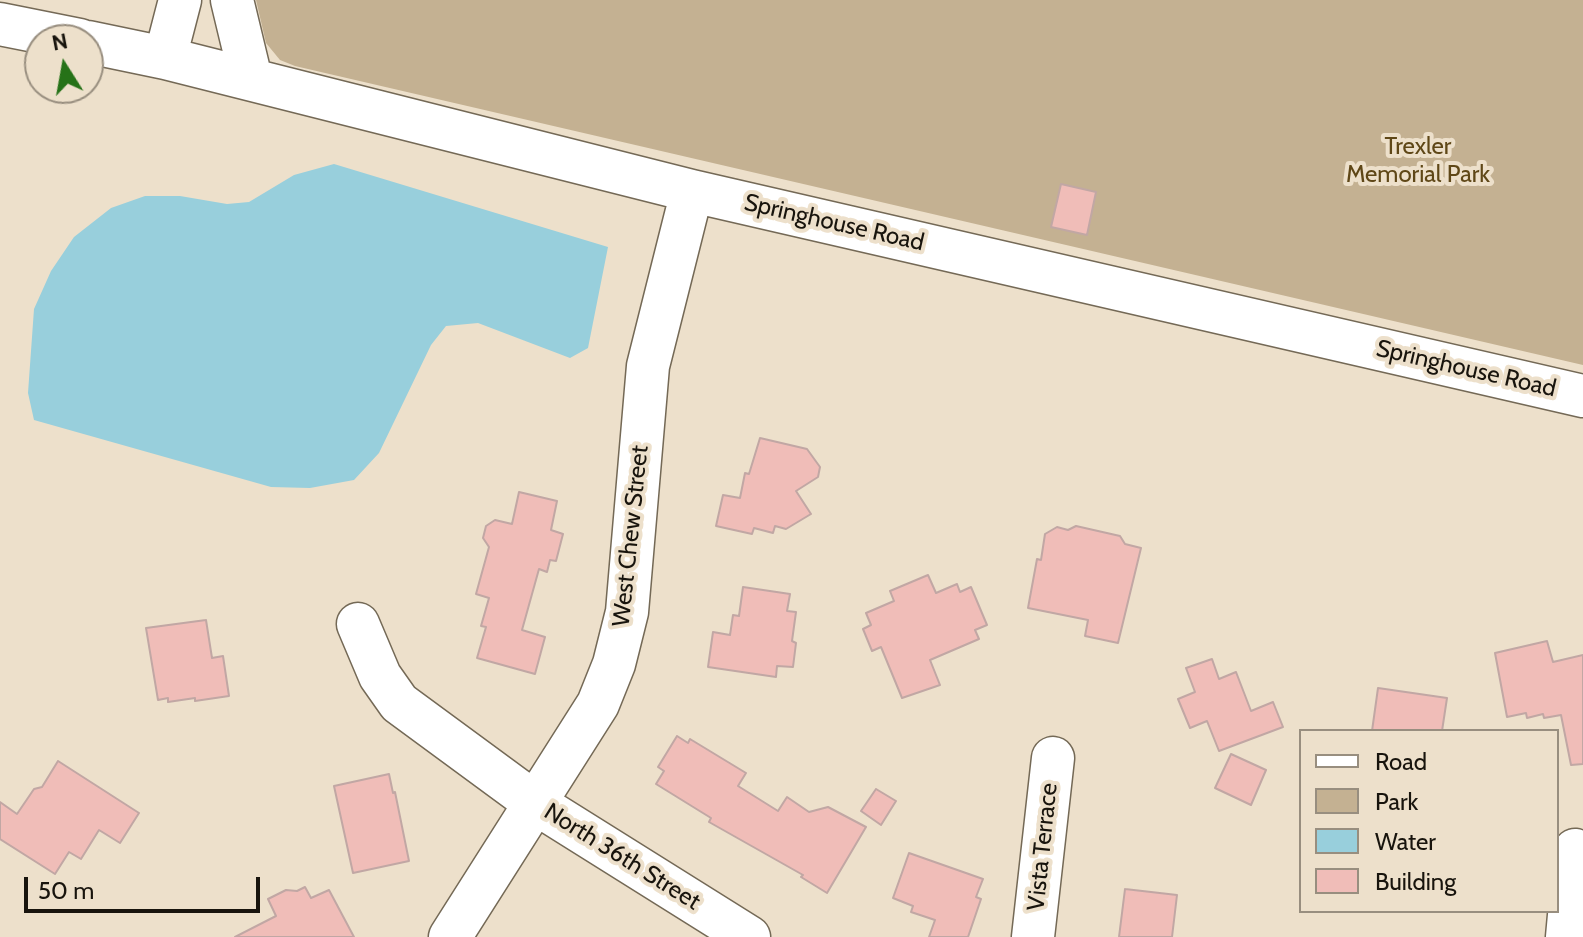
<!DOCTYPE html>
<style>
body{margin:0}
#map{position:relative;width:1583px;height:937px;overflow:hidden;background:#ede0cb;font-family:Cabin,sans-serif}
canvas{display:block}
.legend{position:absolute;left:1299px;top:729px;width:260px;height:184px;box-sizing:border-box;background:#ede0cb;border:2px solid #988e7f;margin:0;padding:10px 14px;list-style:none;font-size:24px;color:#18140d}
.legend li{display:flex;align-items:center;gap:16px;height:40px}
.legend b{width:40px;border:2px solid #988e7f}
.north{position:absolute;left:24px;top:24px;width:80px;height:80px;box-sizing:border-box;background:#ede0cb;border:2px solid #988e7f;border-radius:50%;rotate:349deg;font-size:22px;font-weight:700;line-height:32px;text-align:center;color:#18140d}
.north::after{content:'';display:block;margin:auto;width:28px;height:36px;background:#267218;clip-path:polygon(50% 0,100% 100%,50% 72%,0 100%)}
.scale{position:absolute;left:24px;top:877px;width:236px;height:36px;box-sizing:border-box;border:4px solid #18140d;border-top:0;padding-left:10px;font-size:24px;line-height:28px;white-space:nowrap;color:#18140d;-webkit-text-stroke:6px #ede0cb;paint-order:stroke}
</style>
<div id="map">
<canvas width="1583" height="937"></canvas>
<ul class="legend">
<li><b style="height:10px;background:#fff"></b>Road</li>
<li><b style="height:22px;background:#c4b192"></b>Park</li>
<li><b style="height:22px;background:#98cfdc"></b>Water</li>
<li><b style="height:22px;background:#f0bdb8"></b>Building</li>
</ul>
<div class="north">N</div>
<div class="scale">50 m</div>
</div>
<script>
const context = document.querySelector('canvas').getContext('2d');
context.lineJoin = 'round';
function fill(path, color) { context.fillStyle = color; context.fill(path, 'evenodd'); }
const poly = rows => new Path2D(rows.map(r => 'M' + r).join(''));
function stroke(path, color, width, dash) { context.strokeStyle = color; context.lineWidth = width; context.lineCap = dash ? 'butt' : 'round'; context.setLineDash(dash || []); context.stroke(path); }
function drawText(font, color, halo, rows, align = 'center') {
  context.font = font + ' Cabin,sans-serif'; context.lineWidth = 8; context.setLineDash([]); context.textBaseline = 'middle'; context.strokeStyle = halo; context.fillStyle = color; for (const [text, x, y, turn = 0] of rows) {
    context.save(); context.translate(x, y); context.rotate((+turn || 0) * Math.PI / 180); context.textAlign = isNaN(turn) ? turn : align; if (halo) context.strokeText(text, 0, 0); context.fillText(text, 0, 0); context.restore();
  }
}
fill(poly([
 [256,0,1583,0,1583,365,295,66,280,60,266,43]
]), '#c4b192');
fill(poly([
 [334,164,608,247,588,348,570,358,478,323,446,326,431,345,379,453,354,480,310,488,271,487,34,420,28,393,34,309,51,271,74,237,111,208,145,196,180,196,227,204,249,202,294,175]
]), '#98cfdc');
const building = poly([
 [1061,184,1096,192,1087,235,1051,227,1061,184],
 [760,438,807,449,820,467,818,477,796,491,811,514,786,529,775,526,773,533,754,528,752,534,716,526,723,495,740,498,745,473,749,474,760,438],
 [519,492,557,501,551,530,563,534,556,561,550,560,547,572,539,569,522,630,545,637,535,674,477,658,486,627,481,626,489,598,476,594,489,547,483,538,486,526,495,520,512,524,519,492],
 [1076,526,1120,536,1125,544,1141,548,1118,643,1085,636,1088,620,1028,608,1037,559,1041,560,1045,534,1057,527,1068,530,1076,526],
 [928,575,936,593,957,584,960,592,971,587,987,625,975,630,979,639,930,660,940,685,902,698,881,647,872,651,863,629,871,625,866,613,894,601,890,591,928,575],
 [743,587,790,594,787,611,796,612,792,641,796,643,793,667,777,666,776,677,708,667,713,632,730,635,733,615,739,616,743,587],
 [206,620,212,658,223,656,229,696,195,701,195,698,168,702,168,698,158,700,146,628,206,620],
 [1547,641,1553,662,1583,655,1583,764,1571,765,1561,715,1544,718,1543,714,1527,718,1526,713,1507,717,1495,653,1547,641],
 [1212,659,1219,679,1236,672,1251,711,1273,702,1283,727,1219,751,1207,721,1190,728,1178,699,1195,692,1186,668,1212,659],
 [1378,688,1447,698,1442,731,1372,731,1378,688],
 [677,736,688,743,690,739,746,773,738,786,778,811,787,797,809,812,828,807,866,827,827,893,801,877,803,875,709,822,711,818,656,784,664,771,658,767,677,736],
 [1231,754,1266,770,1251,805,1215,788,1231,754],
 [58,761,139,813,120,843,99,830,81,859,69,852,55,874,0,839,0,802,17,814,34,789,42,787,58,761],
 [389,774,393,793,395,792,409,861,353,873,334,786,389,774],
 [876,789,896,801,881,825,861,811,876,789],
 [909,853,983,879,976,897,981,899,968,937,929,937,935,920,911,912,913,906,893,898,909,853],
 [305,887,311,898,329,890,354,937,235,937,276,916,268,899,286,890,297,891,305,887],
 [1125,889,1177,895,1172,937,1119,937,1125,889]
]);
fill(building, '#f0bdb8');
stroke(building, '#c1a7a4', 2);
const minor = poly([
 [232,0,251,79],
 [0,24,80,40],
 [88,42,165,58,692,191,1583,396],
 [165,58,180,0],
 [358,624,380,676,399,703,535,803,749,937],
 [450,937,598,704,614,664,627,612,648,366,692,191],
 [1033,937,1053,758],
 [1567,937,1575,850]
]);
stroke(minor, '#746956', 45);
stroke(minor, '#fff', 42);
drawText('24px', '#5f4717', '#ede0cb', [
 ["Trexler",1418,147],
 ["Memorial Park",1418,175]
]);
drawText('24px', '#18140d', '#ede0cb', [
 ["Springhouse Road",834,223,13],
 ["Springhouse Road",1466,369,13],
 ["West Chew Street",631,536,-84],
 ["Vista Terrace",1043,847,-84],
 ["North 36th Street",622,857,32]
]);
</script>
